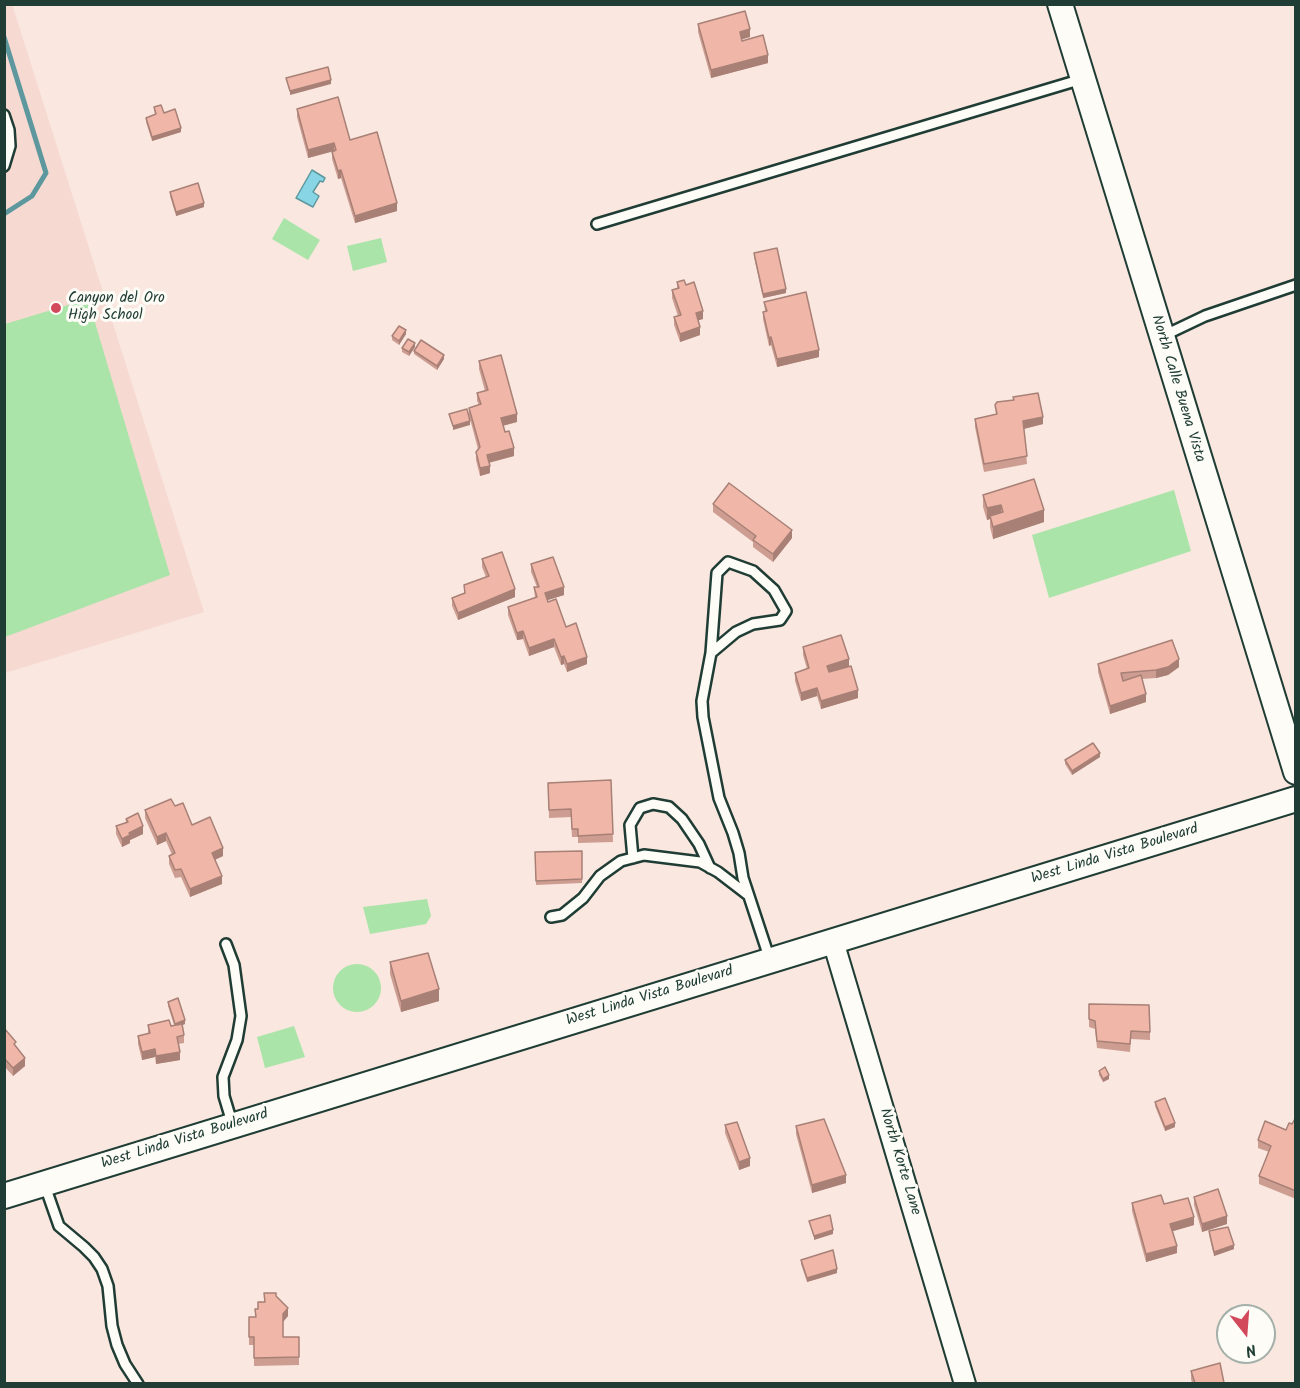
<!DOCTYPE html>
<style>
body{margin:0}
#map{position:relative;width:1300px;height:1388px;overflow:hidden;background:#f9e7e0;font-family:Kalam,sans-serif}
canvas{display:block}
.frame{position:absolute;inset:0;border:6px solid #1f3d34;pointer-events:none}
.north{position:absolute;left:1216px;top:1304px;width:60px;height:60px;box-sizing:border-box;background:#fdfcf7;border:2px solid #a4b0a9;border-radius:50%;rotate:163deg;font-size:16px;font-weight:700;line-height:24px;text-align:center;color:#1f3d34}
.north::after{content:'';display:block;margin:auto;width:21px;height:27px;background:#d1495b;clip-path:polygon(50% 0,100% 100%,50% 72%,0 100%)}
</style>
<div id="map">
<canvas width="1300" height="1388"></canvas>
<div class="frame"></div>
<div class="north">N</div>
</div>
<script>
const context = document.querySelector('canvas').getContext('2d');
context.lineJoin = 'round';
function fill(path, color) { context.fillStyle = color; context.fill(path, 'evenodd'); }
const poly = rows => new Path2D(rows.map(r => 'M' + r).join(''));
function stroke(path, color, width, dash) { context.strokeStyle = color; context.lineWidth = width; context.lineCap = dash ? 'butt' : 'round'; context.setLineDash(dash || []); context.stroke(path); }
function drawText(font, color, halo, rows, align = 'center') {
  context.font = font + ' Kalam,sans-serif'; context.lineWidth = 6; context.setLineDash([]); context.textBaseline = 'middle'; context.strokeStyle = halo; context.fillStyle = color; for (const [text, x, y, turn = 0] of rows) {
    context.save(); context.translate(x, y); context.rotate((+turn || 0) * Math.PI / 180); context.textAlign = isNaN(turn) ? turn : align; if (halo) context.strokeText(text, 0, 0); context.fillText(text, 0, 0); context.restore();
  }
}
fill(poly([
 [12,4,204,612,5,673,4,5]
]), '#f6d9d0');
fill(poly([
 [284,218,320,240,308,260,272,239],
 [381,238,387,262,353,271,347,246],
 [88,299,170,575,5,637,5,324],
 [1174,490,1191,551,1049,598,1032,535],
 [427,899,431,916,426,924,370,934,363,907],
 '333 988a24 24 0 1 1 48 0a24 24 0 1 1-48 0Z',
 [294,1026,305,1057,265,1068,257,1037]
]), '#abe4a8');
const water = poly([
 [312,170,325,178,323,182,320,181,313,192,319,196,313,207,296,198,312,170]
]);
fill(water, '#87d5e5');
stroke(water, '#5d989e', 1.5);
stroke(poly([
 [4,37,46,173,32,196,4,214]
]), '#5d989e', 5);
const service = poly([
 [4,115,9,130,10,146,4,166],
 [597,224,1082,79],
 [1163,336,1205,316,1296,285],
 [711,653,736,632,753,624,780,620,786,611,774,590,753,571,728,562,717,573,711,653,702,701,703,717,719,798,733,833,739,853,743,878,770,960],
 [633,858,630,825,640,808,653,804,669,807,682,819,699,844,710,868],
 [551,917,562,915,583,898,600,876,621,861,644,855,700,862,718,872,748,895],
 [226,944,234,965,241,1016,237,1040,223,1077,224,1096,233,1126],
 [45,1186,59,1226,84,1247,94,1257,102,1269,108,1286,112,1326,117,1345,125,1364,138,1384]
]);
const minor = poly([
 [833,941,965,1384]
]);
const tertiary = poly([
 [1060,4,1296,772],
 [4,1196,1296,799]
]);
stroke(service, '#1f3d34', 14);
stroke(minor, '#1f3d34', 24);
stroke(tertiary, '#1f3d34', 28);
stroke(service, '#fdfcf7', 9);
stroke(minor, '#fdfcf7', 20);
stroke(tertiary, '#fdfcf7', 24);
fill(poly([
 [698,24,750,37,742,39,742,41,768,63,711,78,698,32],
 [154,107,164,113,181,132,152,141,146,122,146,118,155,115],
 [297,109,350,140,397,211,355,223,341,178,338,179,332,159,332,152,334,151,308,158,297,117],
 [170,192,204,207,176,216,170,196],
 [754,253,786,293,763,298,754,257],
 [677,282,686,285,703,319,698,320,700,335,680,342,674,325,674,317,678,316,672,298,672,290,677,288],
 [764,302,819,357,777,367,771,345,769,346,763,319,763,312,765,311],
 [406,334,399,345,392,340,392,336],
 [415,347,409,356,402,352,402,348],
 [414,351,444,359,437,370,414,354],
 [479,361,517,422,503,426,514,456,489,463,490,473,480,476,476,460,476,452,478,449,469,415,469,408,479,405,477,401,477,393,485,391,479,369],
 [1013,397,1043,424,1024,429,1027,464,984,472,975,427,975,419,996,414,995,405,1013,400],
 [983,495,1044,522,993,539,990,527,990,519,987,520,983,507],
 [713,504,792,538,773,562,753,547,753,542,713,512],
 [482,559,515,597,458,620,452,606,452,598,464,593,464,585,486,577,482,567],
 [531,564,564,595,547,600,566,627,587,664,567,672,564,664,561,665,554,647,529,656,523,639,517,640,508,615,508,607,535,598,534,587,537,587,531,572],
 [803,647,849,666,858,698,821,709,817,696,801,701,795,681,795,673,807,669,803,655],
 [1098,664,1179,667,1168,675,1156,678,1142,679,1146,702,1110,714,1098,672],
 [1100,757,1072,775,1065,764,1065,760],
 [611,780,613,842,578,843,578,837,572,837,571,817,549,818,548,783],
 [175,806,223,856,215,860,222,884,190,897,181,877,175,878,169,864,169,856,172,855,166,841,157,845,145,818,145,810],
 [126,819,143,834,130,840,130,843,122,847,116,834,116,826,126,823],
 [582,851,582,883,536,885,535,852],
 [390,962,439,1001,401,1012,390,974],
 [168,1002,185,1024,182,1025,184,1035,184,1043,178,1044,180,1060,156,1064,155,1057,142,1060,138,1044,138,1036,148,1034,148,1025,171,1026,174,1025,168,1006],
 [1089,1004,1150,1032,1150,1040,1131,1039,1130,1052,1097,1048,1095,1029,1089,1027],
 [4,1028,16,1047,25,1066,13,1076,4,1066],
 [1099,1071,1109,1079,1103,1082,1099,1075],
 [1155,1102,1175,1127,1165,1131,1155,1106],
 [1296,1117,1296,1199,1259,1184,1259,1176,1269,1152,1258,1148,1258,1140,1286,1130,1292,1124],
 [725,1125,750,1166,739,1170,725,1133],
 [796,1126,846,1183,812,1193,796,1134],
 [1194,1197,1227,1224,1202,1232,1194,1205],
 [1132,1203,1164,1204,1194,1225,1173,1231,1177,1253,1146,1262,1132,1211],
 [1209,1231,1234,1249,1214,1256,1209,1235],
 [801,1260,837,1273,807,1282,801,1264],
 [276,1296,288,1316,283,1322,283,1337,299,1337,299,1365,254,1366,254,1345,249,1345,249,1317,255,1317,258,1309,264,1302],
 [1191,1371,1224,1383,1192,1383,1191,1379]
]), '#ce9d91');
fill(poly([
 [750,29,750,37,740,40,740,32],
 [768,55,768,63,711,78,711,70],
 [331,80,331,84,290,95,290,91],
 [181,128,181,132,152,141,152,137],
 [334,143,334,151,308,158,308,150],
 [341,170,341,178,338,179,338,171],
 [204,203,204,207,176,216,176,212],
 [397,203,397,211,355,223,355,216],
 [786,289,786,293,763,298,763,294],
 [703,311,703,319,696,321,696,313],
 [700,327,700,335,680,342,680,334],
 [406,330,406,334,399,345,399,341],
 [771,337,771,345,769,346,769,338],
 [415,343,415,347,409,356,409,352],
 [819,350,819,357,777,367,777,359],
 [444,355,444,359,437,370,437,366],
 [517,414,517,422,501,426,501,418],
 [1043,417,1043,424,1023,429,1023,421],
 [470,421,470,425,453,430,453,426],
 [514,448,514,456,487,463,487,455],
 [490,466,490,473,480,476,480,468],
 [1001,505,1001,516,990,516,990,519,987,520,987,508],
 [1044,510,1044,522,993,539,993,527],
 [792,530,792,538,773,562,773,554],
 [564,587,564,595,545,601,545,593],
 [515,589,515,597,458,620,458,613],
 [523,631,523,639,517,640,517,633],
 [554,639,554,647,529,656,529,648],
 [564,656,564,664,561,665,561,657],
 [587,657,587,664,567,672,567,664],
 [849,659,849,667,827,673,827,666],
 [1179,659,1179,667,1168,675,1156,678,1156,670],
 [817,688,817,696,801,701,801,693],
 [858,690,858,698,821,709,821,701],
 [1146,694,1146,702,1110,714,1110,706],
 [1100,753,1100,757,1072,775,1072,771],
 [143,826,143,834,130,840,130,843,122,847,122,839,129,833],
 [166,833,166,841,157,845,157,837],
 [223,848,223,856,212,861,212,853],
 [222,876,222,884,190,897,190,889],
 [439,989,439,1001,401,1012,401,1001],
 [185,1020,185,1024,175,1028,175,1024],
 [155,1049,155,1057,142,1060,142,1052],
 [180,1052,180,1060,156,1064,156,1056],
 [25,1058,25,1066,13,1076,13,1068],
 [1109,1075,1109,1079,1103,1082,1103,1079],
 [1175,1123,1175,1127,1165,1131,1165,1127],
 [750,1158,750,1166,739,1170,739,1162],
 [846,1175,846,1183,812,1193,812,1185],
 [1227,1216,1227,1224,1202,1232,1202,1224],
 [1194,1217,1194,1225,1170,1232,1170,1224],
 [833,1230,833,1234,814,1240,814,1236],
 [1234,1245,1234,1249,1214,1256,1214,1252],
 [1177,1246,1177,1253,1146,1262,1146,1254],
 [837,1269,837,1273,807,1282,807,1278],
 [288,1308,288,1316,283,1322,283,1314]
]), '#a88076');
const building = poly([
 [745,11,750,29,740,32,742,41,763,35,768,55,711,70,698,24,745,11],
 [328,67,331,80,290,91,286,78,328,67],
 [338,97,350,140,377,132,397,203,355,216,341,170,338,171,332,152,336,150,334,143,308,150,297,109,338,97],
 [161,105,164,113,175,109,181,128,152,137,146,118,156,114,154,107,161,105],
 [198,183,204,203,176,212,170,192,198,183],
 [777,248,786,289,763,294,754,253,777,248],
 [684,280,686,285,694,282,703,311,696,313,700,327,680,334,674,317,681,315,672,290,679,288,677,282,684,280],
 [806,292,819,350,777,359,771,337,769,338,763,312,767,311,764,302,806,292],
 [399,326,406,330,399,341,392,336,399,326],
 [408,339,415,343,409,352,402,348,408,339],
 [421,340,444,355,437,366,414,351,421,340],
 [501,355,517,414,501,418,505,432,509,431,514,448,487,455,490,466,480,468,476,452,480,447,469,408,481,404,477,393,488,390,479,361,501,355],
 [1038,393,1043,417,1023,421,1027,456,984,464,975,419,997,414,995,405,997,402,1014,400,1013,397,1038,393],
 [467,409,470,421,453,426,449,414,467,409],
 [1034,479,1044,510,993,527,990,516,1003,512,1001,505,987,508,983,495,1034,479],
 [729,483,792,530,773,554,753,540,756,536,713,504,729,483],
 [502,552,515,589,458,613,452,598,465,593,464,585,489,576,482,559,502,552],
 [553,557,564,587,545,593,548,602,556,599,566,627,576,623,587,657,567,664,564,656,561,657,554,639,529,648,523,631,517,633,508,607,537,597,534,587,539,587,531,564,553,557],
 [841,635,849,659,827,666,829,672,851,666,858,690,821,701,817,688,801,693,795,673,809,668,803,647,841,635],
 [1172,640,1179,659,1168,667,1156,670,1121,673,1123,681,1141,675,1146,694,1110,706,1098,664,1172,640],
 [1093,743,1100,753,1072,771,1065,760,1093,743],
 [611,780,613,834,578,836,578,829,572,829,571,809,549,810,548,783,611,780],
 [171,799,175,806,183,803,192,825,210,817,223,848,212,853,222,876,190,889,181,869,175,870,169,856,175,853,166,833,157,837,145,810,171,799],
 [138,813,143,826,129,833,130,835,122,839,116,826,128,822,126,819,138,813],
 [582,851,582,879,536,881,535,852,582,851],
 [428,953,439,989,401,1001,390,962,428,953],
 [178,998,185,1020,175,1024,168,1002,178,998],
 [1089,1004,1149,1005,1150,1032,1131,1031,1130,1044,1097,1041,1095,1021,1089,1019,1089,1004],
 [169,1020,171,1026,182,1024,184,1035,177,1037,180,1052,156,1056,155,1049,142,1052,138,1036,150,1033,148,1025,169,1020],
 [4,1028,16,1042,14,1044,25,1058,13,1068,4,1058,4,1028],
 [1105,1067,1109,1075,1103,1079,1099,1071,1105,1067],
 [1165,1098,1175,1123,1165,1127,1155,1102,1165,1098],
 [1296,1117,1296,1191,1259,1176,1271,1146,1258,1140,1265,1121,1286,1130,1289,1123,1292,1124,1296,1117],
 [824,1119,846,1175,812,1185,796,1126,824,1119],
 [737,1122,750,1158,739,1162,725,1125,737,1122],
 [1218,1189,1227,1216,1202,1224,1194,1197,1218,1189],
 [1161,1195,1164,1204,1188,1198,1194,1217,1170,1224,1177,1246,1146,1254,1132,1203,1161,1195],
 [830,1215,833,1230,814,1236,809,1221,830,1215],
 [1228,1227,1234,1245,1214,1252,1209,1231,1228,1227],
 [833,1250,837,1269,807,1278,801,1260,833,1250],
 [264,1293,276,1293,276,1296,288,1308,283,1314,283,1337,299,1337,299,1357,254,1358,254,1337,249,1337,249,1317,256,1317,255,1309,258,1309,258,1302,265,1302,264,1293],
 [1220,1363,1224,1383,1195,1383,1191,1371,1220,1363]
]);
fill(building, '#f0b7a9');
stroke(building, '#a88076', 1.5);
for (const [x, y, r, color] of [
 [56,308,6,"#d1495b"]
]) { const dot = new Path2D(); dot.arc(x, y, r, 0, 2 * Math.PI); context.fillStyle = color; context.fill(dot); stroke(dot, '#fdfcf7', 2); }
drawText('15px', '#1f3d34', '#fdfcf7', [
 ["Canyon del Oro",68,299],
 ["High School",68,316]
], 'left');
drawText('15px', '#1f3d34', '#fdfcf7', [
 ["North Calle Buena Vista",1177,389,73],
 ["West Linda Vista Boulevard",1115,855,-17],
 ["West Linda Vista Boulevard",650,997,-17],
 ["West Linda Vista Boulevard",185,1140,-17],
 ["North Korte Lane",899,1162,73]
]);
</script>
